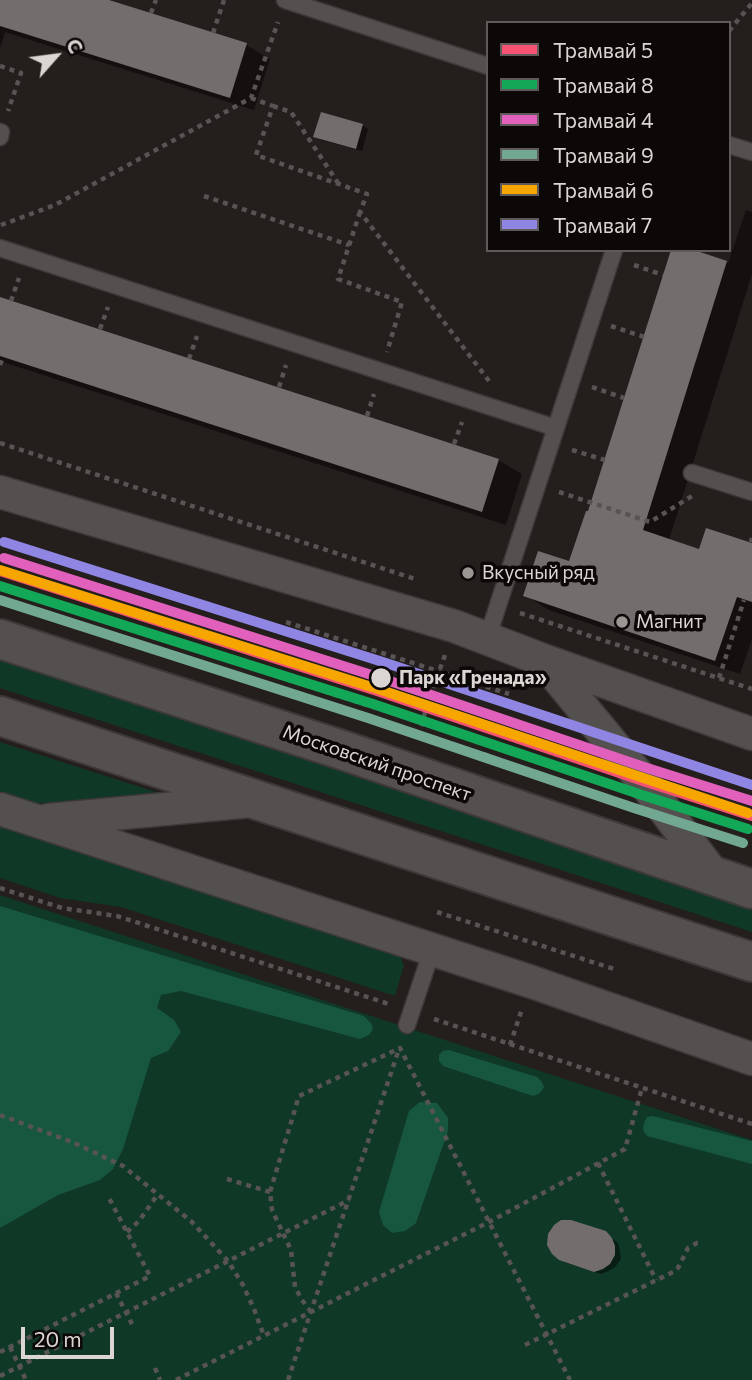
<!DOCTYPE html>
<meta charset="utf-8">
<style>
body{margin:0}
#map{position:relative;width:752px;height:1380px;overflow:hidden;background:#241e1d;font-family:Commissioner,sans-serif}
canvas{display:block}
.legend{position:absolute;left:486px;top:21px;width:245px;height:231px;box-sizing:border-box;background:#0c0807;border:2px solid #5f5a59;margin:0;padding:9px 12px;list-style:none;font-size:21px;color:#dcd6d3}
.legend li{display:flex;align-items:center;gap:14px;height:35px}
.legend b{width:35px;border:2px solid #5f5a59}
.north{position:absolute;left:21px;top:21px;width:70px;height:70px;-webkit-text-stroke:5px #0c0807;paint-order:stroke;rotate:62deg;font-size:19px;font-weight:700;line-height:28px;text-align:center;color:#dcd6d3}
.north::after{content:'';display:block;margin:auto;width:24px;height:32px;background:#dcd6d3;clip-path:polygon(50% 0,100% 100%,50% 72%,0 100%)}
.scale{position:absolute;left:21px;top:1327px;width:93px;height:32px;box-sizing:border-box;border:4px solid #dcd6d3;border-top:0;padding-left:9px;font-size:21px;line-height:24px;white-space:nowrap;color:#dcd6d3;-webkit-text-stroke:5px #0c0807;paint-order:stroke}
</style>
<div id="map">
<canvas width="752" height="1380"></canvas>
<ul class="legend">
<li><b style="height:9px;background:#f65372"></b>Трамвай 5</li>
<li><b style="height:9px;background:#13a758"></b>Трамвай 8</li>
<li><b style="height:9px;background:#e160bc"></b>Трамвай 4</li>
<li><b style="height:9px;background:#72a891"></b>Трамвай 9</li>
<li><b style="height:9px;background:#f7a600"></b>Трамвай 6</li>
<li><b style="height:9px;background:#8f86e4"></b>Трамвай 7</li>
</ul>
<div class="north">С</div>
<div class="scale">20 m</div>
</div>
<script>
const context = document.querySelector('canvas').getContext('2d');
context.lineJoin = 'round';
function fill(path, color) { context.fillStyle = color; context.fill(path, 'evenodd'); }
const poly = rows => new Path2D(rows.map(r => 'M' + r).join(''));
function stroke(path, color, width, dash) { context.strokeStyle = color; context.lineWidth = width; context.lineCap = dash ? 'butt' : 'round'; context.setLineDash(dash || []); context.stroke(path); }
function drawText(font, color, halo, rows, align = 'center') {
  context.font = font + ' Commissioner,sans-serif'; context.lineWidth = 7; context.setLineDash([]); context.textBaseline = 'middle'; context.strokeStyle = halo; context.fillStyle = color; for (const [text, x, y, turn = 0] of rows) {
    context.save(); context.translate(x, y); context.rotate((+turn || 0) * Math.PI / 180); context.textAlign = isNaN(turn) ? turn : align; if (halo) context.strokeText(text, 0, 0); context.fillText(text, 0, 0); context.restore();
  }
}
fill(poly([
 [0,658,752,904,752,932,0,688],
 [0,742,162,794,12,805,0,801],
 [0,818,396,948,404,965,395,996,121,907,60,898,0,878],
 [0,895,752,1140,752,1380,0,1380]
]), '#0f3827');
fill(poly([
 [0,906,364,1016,371,1023,373,1029,369,1035,360,1039,181,991,161,995,157,1008,174,1020,181,1032,168,1051,151,1058,123,1149,113,1169,100,1180,58,1195,0,1228],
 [449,1050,537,1077,542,1082,544,1087,540,1093,533,1096,443,1066,439,1061,439,1055,443,1051],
 [420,1102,437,1103,448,1118,448,1131,416,1223,405,1231,392,1233,383,1225,379,1212,409,1111],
 [653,1116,752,1141,752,1164,647,1136,643,1130,644,1123,647,1117]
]), '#18573f');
fill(poly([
 [0,0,103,0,246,45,270,59,254,110,5,32,0,48],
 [322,114,363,126,368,129,362,151,321,140,315,137],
 [746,210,752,212,752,274,669,540,700,551,752,544,752,639,740,674,549,610,525,595,570,563,688,250,728,263],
 [0,299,498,460,522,474,506,525,0,361],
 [605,1233,618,1243,620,1251,621,1259,615,1267,609,1271,601,1274,567,1263,560,1259]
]), '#0007');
fill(poly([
 [0,0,109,0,247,43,230,98,0,26],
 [321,112,363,124,356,149,313,137],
 [671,250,694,250,727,261,643,530,699,549,706,528,752,543,752,602,737,597,715,661,523,596,538,551,569,561,586,511,588,511],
 [0,297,499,459,482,512,0,356],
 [561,1220,571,1220,606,1231,612,1238,615,1246,615,1255,610,1264,603,1269,594,1272,559,1260,552,1254,547,1245,548,1234,554,1225]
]), '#736e6d');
const lane = poly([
 [285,0,488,66],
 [0,137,1,132],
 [729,145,752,152],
 [0,248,556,428],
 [692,473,752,492],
 [487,639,614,250],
 [407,1025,432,950]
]);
const street = poly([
 [0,492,454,626,543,660,752,734],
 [543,660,643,781,716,878],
 [0,809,532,982,752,1059],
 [48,820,251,801]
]);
const secondary = poly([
 [0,639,342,750,752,889],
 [0,716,752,962]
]);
stroke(lane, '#3e3938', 19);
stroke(street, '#3e3938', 35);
stroke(secondary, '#3e3938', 42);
stroke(poly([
 [151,13,156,0],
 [729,31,752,3],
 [213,33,224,0],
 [0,66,21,73,8,111],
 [251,98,273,106,256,155,367,194,360,212,489,381],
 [273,106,291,112,338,183],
 [204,196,349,245],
 [360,212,338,279,402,302,387,352],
 [1,225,55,205,251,98,278,22],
 [634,265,663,275],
 [11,301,19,278],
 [611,326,644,337],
 [100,329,108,307],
 [189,359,197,336],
 [0,365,3,357],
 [279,387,286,365],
 [592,387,624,398],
 [367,416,374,394],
 [0,443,415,579],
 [454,444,462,422],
 [572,450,605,460],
 [559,492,650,522,692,496],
 [751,542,752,538],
 [520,613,752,689],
 [286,622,509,694],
 [445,655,426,707,420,734,490,756],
 [267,673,423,723],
 [719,678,744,600],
 [0,888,62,908,117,916,392,1005],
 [437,912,614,969],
 [434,1019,752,1124],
 [510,1045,522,1009],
 [0,1115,72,1142,123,1166,192,1222,228,1261,243,1285,254,1309,264,1336],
 [598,1163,656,1280],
 [227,1179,270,1192],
 [127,1232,139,1221,158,1194],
 [116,1293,134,1328],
 [311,1312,302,1300,295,1287,291,1250,272,1210,270,1192,299,1096,400,1048,570,1380],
 [525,1345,675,1271,678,1268,688,1248,697,1243,702,1243],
 [10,1347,26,1380],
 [0,1352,150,1276,108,1196],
 [155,1368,160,1380],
 [0,1376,349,1200],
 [176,1380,489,1222,625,1149,642,1088],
 [288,1380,399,1049]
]), '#585453', 4.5, [5, 5]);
stroke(lane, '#54504f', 16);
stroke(street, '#54504f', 32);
stroke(secondary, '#54504f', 38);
stroke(poly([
 [0,571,377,691,643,781,752,816]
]), '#f65372', 10);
stroke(poly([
 [0,586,373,704,639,794,748,829]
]), '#13a758', 10);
stroke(poly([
 [4,558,381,678,647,768,752,801]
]), '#e160bc', 10);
stroke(poly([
 [0,600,368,718,634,808,743,843]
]), '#72a891', 10);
stroke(poly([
 [0,570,378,689,748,813]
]), '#f7a600', 10);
stroke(poly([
 [4,542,386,663,752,785]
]), '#8f86e4', 10);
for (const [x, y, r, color] of [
 [468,573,7,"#9c9693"],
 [622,622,7,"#9c9693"],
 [381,678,11,"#dcd6d3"]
]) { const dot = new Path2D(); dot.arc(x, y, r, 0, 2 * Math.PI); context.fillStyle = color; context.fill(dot); stroke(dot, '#0c0807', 2.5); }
drawText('19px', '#dcd6d3', '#0c0807', [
 ["Вкусный ряд",482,573],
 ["Магнит",636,622]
], 'left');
drawText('bold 19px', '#dcd6d3', '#0c0807', [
 ["Парк «Гренада»",399,678]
], 'left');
drawText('19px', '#dcd6d3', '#0c0807', [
 ["Московский проспект",377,763,19]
]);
</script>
